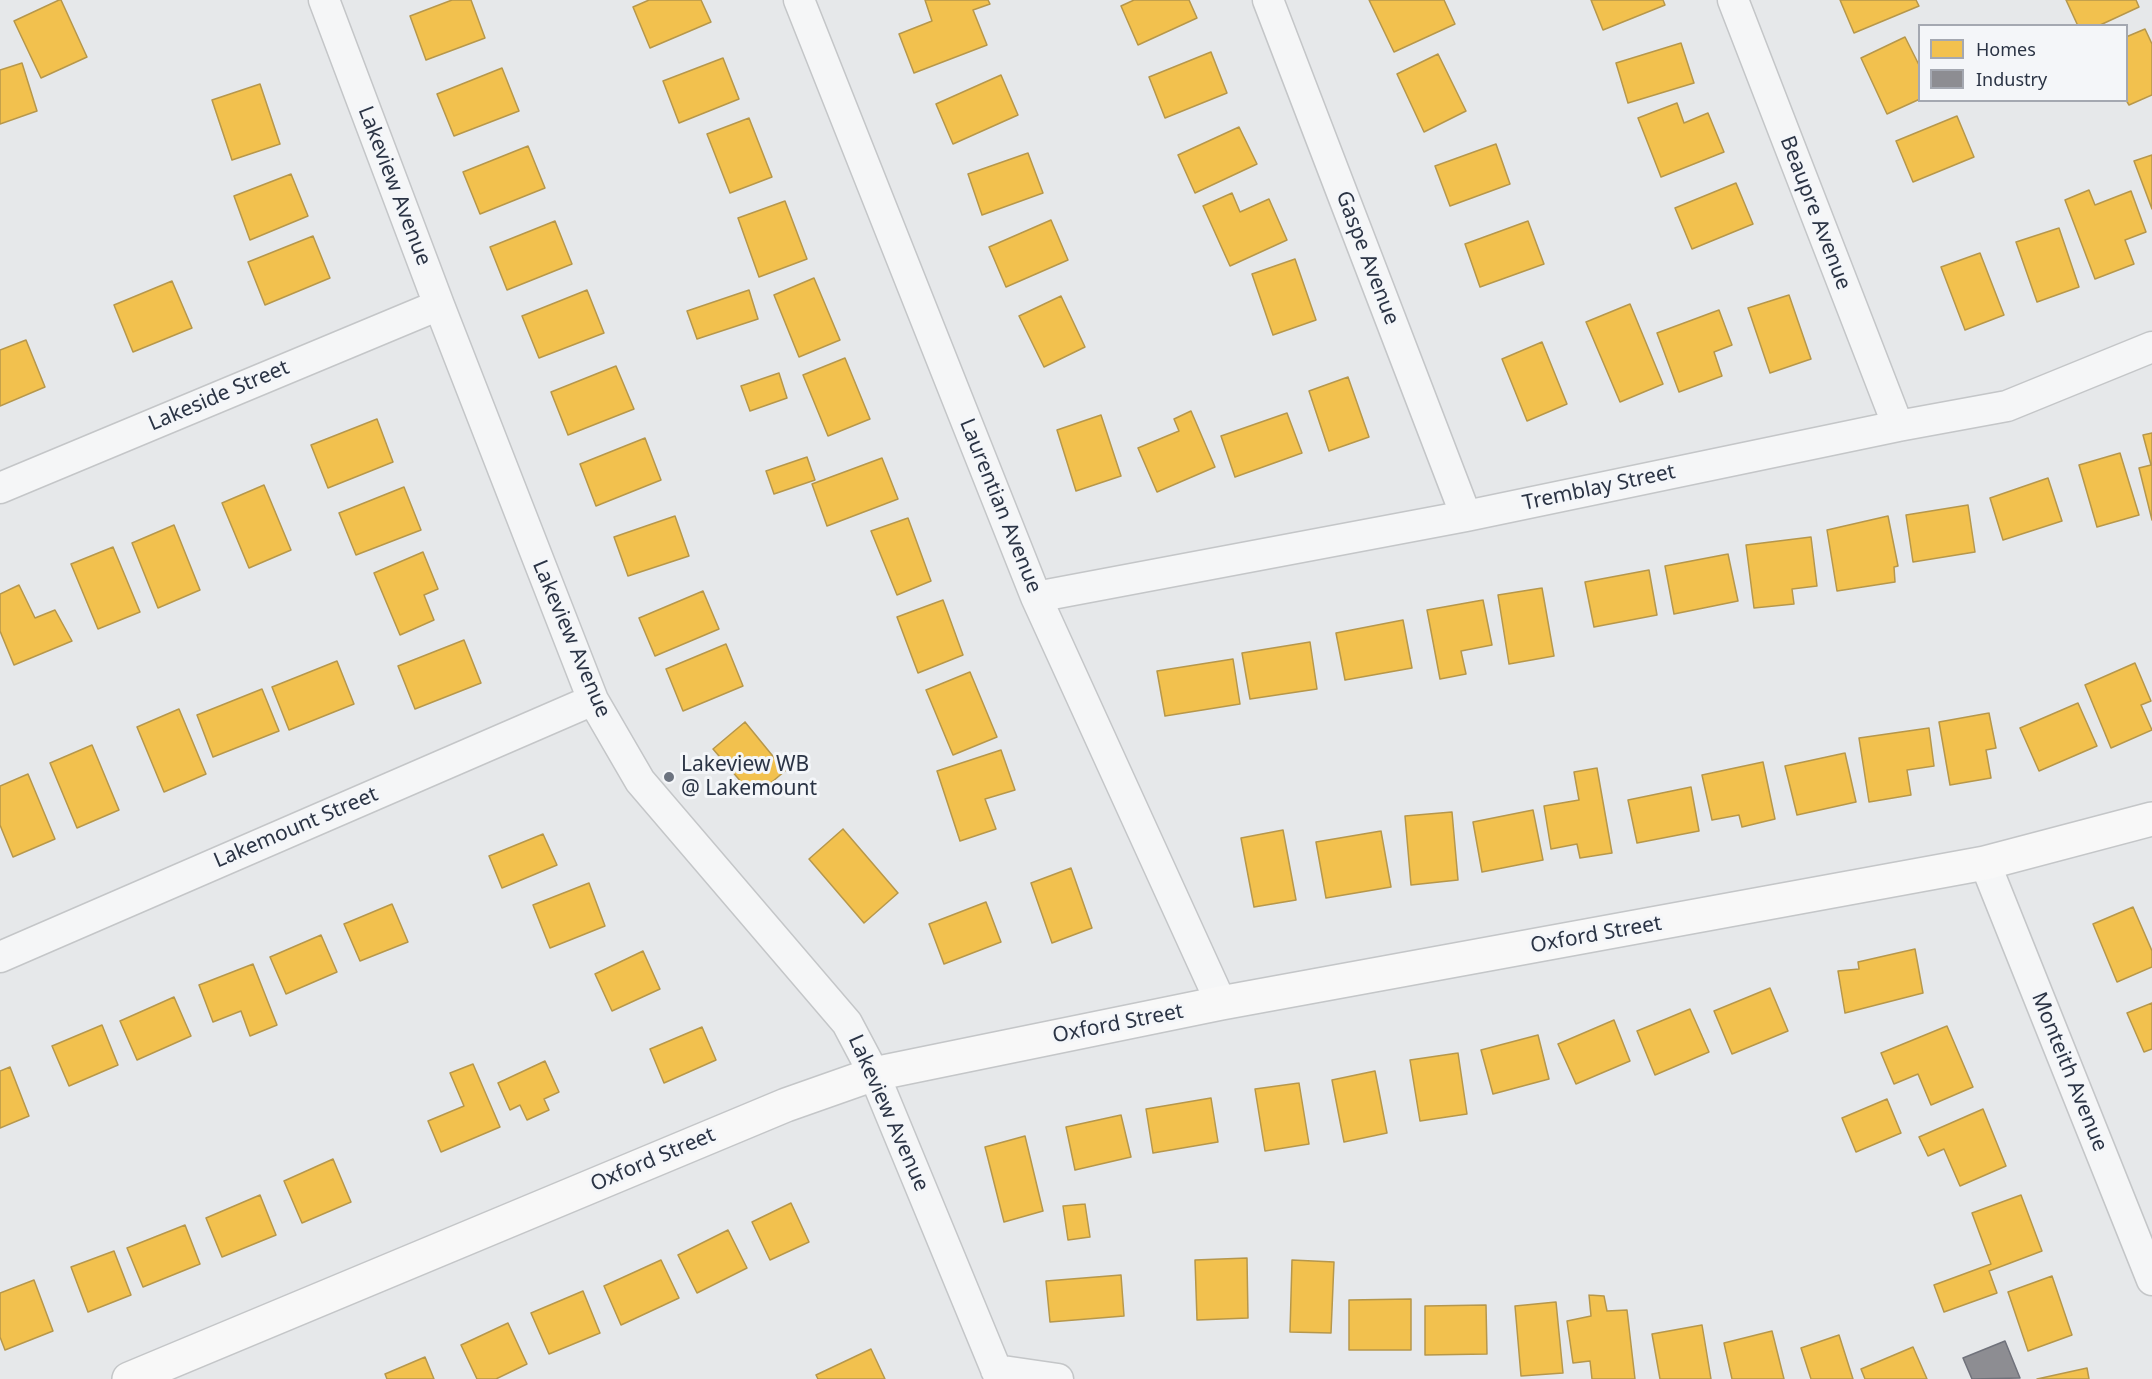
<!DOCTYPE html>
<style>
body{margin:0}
#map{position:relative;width:2152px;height:1379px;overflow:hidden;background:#e6e8ea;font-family:"Noto Sans",sans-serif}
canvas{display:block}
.legend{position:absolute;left:1918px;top:24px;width:210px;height:78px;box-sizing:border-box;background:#f4f6f9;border:2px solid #a4a8b1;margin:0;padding:8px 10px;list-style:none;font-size:18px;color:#2b3445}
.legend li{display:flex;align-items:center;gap:12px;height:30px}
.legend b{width:30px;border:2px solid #a4a8b1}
</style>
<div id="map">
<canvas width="2152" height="1379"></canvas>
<ul class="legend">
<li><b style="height:16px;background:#f2c14e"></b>Homes</li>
<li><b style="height:16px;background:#8d8d92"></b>Industry</li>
</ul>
</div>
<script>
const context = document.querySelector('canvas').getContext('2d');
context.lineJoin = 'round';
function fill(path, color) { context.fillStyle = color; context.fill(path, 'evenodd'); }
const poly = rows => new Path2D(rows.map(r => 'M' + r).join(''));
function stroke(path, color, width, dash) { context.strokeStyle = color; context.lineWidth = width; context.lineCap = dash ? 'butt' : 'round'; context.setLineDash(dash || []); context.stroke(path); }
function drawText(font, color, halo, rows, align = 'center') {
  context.font = font + ' "Noto Sans",sans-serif'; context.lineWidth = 6; context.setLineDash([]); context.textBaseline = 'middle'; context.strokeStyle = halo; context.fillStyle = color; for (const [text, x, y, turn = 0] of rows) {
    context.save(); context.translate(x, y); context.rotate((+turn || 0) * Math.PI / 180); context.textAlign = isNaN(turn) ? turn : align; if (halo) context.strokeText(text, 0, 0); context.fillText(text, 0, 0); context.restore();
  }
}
const homes = poly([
 [59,0,61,0,87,57,41,78,14,21,59,0],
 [452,0,471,0,485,38,426,60,410,16,452,0],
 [649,0,701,0,711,22,650,48,633,7,649,0],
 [925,0,988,0,990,4,973,10,987,45,914,73,899,34,932,21,925,0],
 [1134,0,1189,0,1197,18,1138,45,1121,6,1134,0],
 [1369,0,1444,0,1455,24,1394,52,1369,0],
 [1591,0,1663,0,1665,5,1603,30,1591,0],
 [1840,0,1916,0,1919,6,1854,33,1840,0],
 [2066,0,2136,0,2139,7,2098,26,2078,26,2066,0],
 [2145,29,2152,44,2152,95,2129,105,2126,100,2126,37,2145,29],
 [1905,37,1920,67,1920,99,1887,114,1861,58,1905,37],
 [1681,43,1694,83,1628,103,1616,63,1681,43],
 [1211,52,1227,93,1165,118,1149,77,1211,52],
 [1438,54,1466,111,1424,132,1397,74,1438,54],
 [723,58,739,99,679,123,663,81,723,58],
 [22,63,37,111,0,124,0,70,22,63],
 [502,68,519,111,454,136,437,94,502,68],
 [1001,75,1018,115,953,144,936,104,1001,75],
 [260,84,280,144,232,160,212,100,260,84],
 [1677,103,1684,123,1708,113,1724,152,1661,177,1638,118,1677,103],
 [1957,116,1974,157,1913,182,1896,141,1957,116],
 [749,118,772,177,730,193,707,134,749,118],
 [1239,127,1257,164,1195,193,1178,155,1239,127],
 [1496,144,1510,184,1450,206,1435,166,1496,144],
 [528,146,545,188,480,214,463,172,528,146],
 [1028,153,1043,193,982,215,968,174,1028,153],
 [2152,155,2152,209,2134,161,2152,155],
 [291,174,308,216,250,240,234,196,291,174],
 [1736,183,1753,224,1692,249,1675,208,1736,183],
 [2089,190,2095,205,2131,191,2146,232,2125,240,2134,264,2095,279,2065,200,2089,190],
 [1232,193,1240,212,1269,199,1287,240,1230,266,1203,206,1232,193],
 [785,201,807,259,759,277,738,218,785,201],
 [1051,220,1068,260,1006,287,989,247,1051,220],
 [555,221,572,264,507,290,490,247,555,221],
 [1528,221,1544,264,1480,287,1465,244,1528,221],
 [2059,228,2079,287,2037,302,2016,242,2059,228],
 [313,236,330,278,265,305,248,262,313,236],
 [1980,253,2004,315,1965,330,1941,267,1980,253],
 [1295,259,1316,320,1273,335,1252,274,1295,259],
 [814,278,840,340,799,357,774,295,814,278],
 [172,281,192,328,133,352,114,305,172,281],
 [587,290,604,333,539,358,522,316,587,290],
 [749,290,758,319,697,339,687,311,749,290],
 [1789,295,1811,359,1770,373,1748,308,1789,295],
 [1061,296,1085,347,1044,367,1019,316,1061,296],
 [1630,304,1663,384,1620,402,1586,322,1630,304],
 [1719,310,1732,345,1714,352,1722,376,1679,392,1657,333,1719,310],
 [26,340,45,387,0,406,0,350,26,340],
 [1542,342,1567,404,1527,421,1502,359,1542,342],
 [845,358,870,419,828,436,803,375,845,358],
 [616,366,634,409,568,435,551,392,616,366],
 [779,373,787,398,750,411,741,386,779,373],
 [1348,377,1369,437,1329,451,1309,391,1348,377],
 [1191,411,1215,467,1157,492,1138,448,1179,431,1174,419,1191,411],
 [1287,413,1302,453,1235,477,1221,436,1287,413],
 [1101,415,1121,476,1076,491,1057,430,1101,415],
 [377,419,393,462,328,488,311,445,377,419],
 [2152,433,2152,520,2139,468,2151,465,2143,435,2152,433],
 [645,438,661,480,596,506,580,464,645,438],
 [2120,453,2139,515,2097,527,2079,465,2120,453],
 [807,457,815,480,774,494,766,471,807,457],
 [882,458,898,499,827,526,812,484,882,458],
 [2048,478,2062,521,2003,540,1990,498,2048,478],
 [264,485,291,550,249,568,222,503,264,485],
 [404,487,421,530,356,555,339,513,404,487],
 [1968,505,1975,552,1913,562,1906,515,1968,505],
 [675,516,689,556,628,576,614,537,675,516],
 [1888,516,1898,566,1894,567,1895,582,1837,591,1827,530,1888,516],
 [908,518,931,581,897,595,871,531,908,518],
 [174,525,200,590,158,608,132,543,174,525],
 [1811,537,1817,586,1792,589,1794,604,1754,608,1746,545,1811,537],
 [113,547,140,612,98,629,71,564,113,547],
 [423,552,438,589,424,595,434,620,400,635,374,573,423,552],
 [1728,554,1738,601,1674,614,1665,566,1728,554],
 [1649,570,1657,615,1594,627,1585,582,1649,570],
 [19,585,35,618,55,610,72,641,14,665,0,631,0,594,19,585],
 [1542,588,1554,656,1509,664,1498,595,1542,588],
 [703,591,719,629,655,656,639,618,703,591],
 [943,600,963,655,918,673,897,617,943,600],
 [1483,600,1492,645,1461,651,1466,674,1440,679,1427,610,1483,600],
 [1403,620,1412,668,1345,680,1336,633,1403,620],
 [464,640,481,683,415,709,398,666,464,640],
 [1310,642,1317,689,1250,699,1242,653,1310,642],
 [726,644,743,686,683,711,666,669,726,644],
 [1233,659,1240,704,1165,716,1157,671,1233,659],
 [337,661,354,704,289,730,272,687,337,661],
 [2135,663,2151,701,2141,705,2152,730,2111,748,2085,685,2135,663],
 [970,672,997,737,953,755,926,690,970,672],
 [262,689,279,731,213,757,197,715,262,689],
 [2078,703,2097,746,2039,771,2020,728,2078,703],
 [179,709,206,774,164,792,137,727,179,709],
 [1989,713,1996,748,1986,750,1991,778,1950,785,1939,722,1989,713],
 [745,722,785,771,754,797,713,749,745,722],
 [1929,728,1934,766,1907,770,1911,795,1869,802,1859,738,1929,728],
 [92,745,119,810,77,828,50,763,92,745],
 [1001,750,1015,790,985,799,996,829,960,841,937,771,1001,750],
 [1845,753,1856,802,1797,815,1785,766,1845,753],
 [1763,762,1775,819,1742,827,1739,815,1712,820,1702,775,1763,762],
 [1597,768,1612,853,1580,858,1577,844,1551,849,1544,806,1579,800,1574,772,1597,768],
 [28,774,55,839,13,857,0,825,0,786,28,774],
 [1691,787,1699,831,1637,843,1628,800,1691,787],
 [1533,810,1543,860,1482,872,1473,822,1533,810],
 [1452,812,1458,880,1411,885,1405,816,1452,812],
 [843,829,898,893,864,923,809,859,843,829],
 [1283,830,1296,900,1254,907,1241,838,1283,830],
 [1381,831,1391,887,1326,898,1316,842,1381,831],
 [543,834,557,865,502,888,489,856,543,834],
 [1071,868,1092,928,1052,943,1031,883,1071,868],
 [589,883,605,926,550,948,533,905,589,883],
 [986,902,1001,942,944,964,929,924,986,902],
 [392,904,408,942,360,961,344,924,392,904],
 [2133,907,2152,951,2152,967,2117,982,2093,924,2133,907],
 [321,935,337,972,286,994,270,957,321,935],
 [1915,949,1923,993,1845,1013,1838,971,1859,969,1858,962,1915,949],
 [643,951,660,989,612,1011,595,974,643,951],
 [253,964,277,1025,250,1036,241,1011,213,1022,199,985,253,964],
 [1770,988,1788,1031,1732,1054,1714,1011,1770,988],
 [174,997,191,1036,137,1060,120,1021,174,997],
 [2152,1003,2152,1049,2144,1052,2127,1013,2152,1003],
 [1690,1009,1709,1052,1655,1075,1637,1031,1690,1009],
 [1614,1020,1630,1061,1576,1084,1558,1044,1614,1020],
 [102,1025,118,1065,69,1086,52,1046,102,1025],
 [1947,1026,1973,1087,1931,1105,1918,1074,1894,1084,1881,1053,1947,1026],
 [702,1027,716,1060,664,1083,650,1049,702,1027],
 [1538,1035,1549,1079,1493,1094,1481,1050,1538,1035],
 [1458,1053,1467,1114,1420,1121,1410,1060,1458,1053],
 [545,1061,559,1092,544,1099,549,1110,527,1120,520,1105,510,1110,498,1083,545,1061],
 [473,1064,500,1127,441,1152,428,1121,464,1106,450,1073,473,1064],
 [10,1067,29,1116,0,1128,0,1071,10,1067],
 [1375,1071,1387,1133,1344,1142,1332,1080,1375,1071],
 [1299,1083,1309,1144,1265,1151,1255,1089,1299,1083],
 [1211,1098,1218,1142,1153,1153,1146,1109,1211,1098],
 [1887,1099,1901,1133,1856,1152,1842,1118,1887,1099],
 [1983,1109,2006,1166,1960,1186,1944,1149,1928,1156,1919,1137,1983,1109],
 [1121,1115,1131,1157,1075,1170,1066,1127,1121,1115],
 [1025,1136,1043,1211,1004,1222,985,1147,1025,1136],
 [333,1159,351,1202,302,1223,284,1181,333,1159],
 [260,1195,276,1235,222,1257,206,1218,260,1195],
 [2021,1195,2042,1251,1989,1271,1997,1293,1944,1312,1934,1285,1991,1264,1972,1213,2021,1195],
 [791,1203,809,1242,770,1260,752,1222,791,1203],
 [1085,1204,1090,1237,1068,1240,1063,1206,1085,1204],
 [185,1225,200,1264,143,1287,127,1248,185,1225],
 [728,1230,747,1268,697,1293,678,1255,728,1230],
 [114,1251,131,1295,88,1312,71,1267,114,1251],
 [1247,1258,1248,1318,1197,1320,1195,1260,1247,1258],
 [661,1260,679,1298,621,1325,604,1286,661,1260],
 [1292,1260,1334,1262,1331,1333,1290,1332,1292,1260],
 [1121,1275,1124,1316,1050,1322,1046,1281,1121,1275],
 [2052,1276,2072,1335,2028,1351,2008,1292,2052,1276],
 [34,1280,53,1331,5,1350,0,1337,0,1293,34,1280],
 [583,1291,600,1333,549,1354,531,1313,583,1291],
 [1589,1295,1604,1296,1607,1311,1627,1310,1635,1379,1592,1379,1590,1361,1573,1363,1567,1321,1591,1316,1589,1295],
 [1411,1299,1411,1350,1349,1350,1349,1300,1411,1299],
 [1556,1302,1563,1373,1521,1376,1515,1306,1556,1302],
 [1486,1305,1487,1354,1425,1355,1425,1306,1486,1305],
 [508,1323,527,1364,496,1379,477,1379,461,1345,508,1323],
 [1702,1325,1711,1379,1660,1379,1652,1334,1702,1325],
 [1772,1331,1784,1379,1732,1379,1724,1343,1772,1331],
 [1839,1335,1853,1379,1811,1379,1801,1348,1839,1335],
 [1913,1347,1927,1379,1865,1379,1861,1369,1913,1347],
 [871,1349,885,1379,818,1379,816,1375,871,1349],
 [425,1357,434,1379,387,1379,385,1374,425,1357],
 [2087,1368,2089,1379,2037,1379,2087,1368]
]);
fill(homes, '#f2c14e');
stroke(homes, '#b6974b', 1.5);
const industry = poly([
 [2005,1341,2020,1378,1972,1379,1963,1358,2005,1341]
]);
fill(industry, '#8d8d92');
stroke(industry, '#70727b', 1.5);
const street = poly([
 [324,0,439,305,593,700,640,781,847,1023,874,1074,1000,1379],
 [799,0,1036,597,1221,1003],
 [1268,0,1466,516],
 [1733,0,1898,426],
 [0,488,439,305],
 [1036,597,1466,516,1898,426,2007,406,2152,347],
 [1985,863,2152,1280],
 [0,957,593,700],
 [996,1370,1058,1379]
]);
const secondary = poly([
 [129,1379,786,1105,874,1074,1221,1003,1985,863,2152,819]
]);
stroke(street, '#c4c6c8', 33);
stroke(secondary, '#c4c6c8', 36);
stroke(street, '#f5f6f7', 30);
stroke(secondary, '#f8f8f8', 33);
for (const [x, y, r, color] of [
 [669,777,6,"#6c737f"]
]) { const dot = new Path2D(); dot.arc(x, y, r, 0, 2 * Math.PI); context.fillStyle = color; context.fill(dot); stroke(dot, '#f4f6f9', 2); }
drawText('21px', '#2b3445', '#f4f6f9', [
 ["Lakeview Avenue",394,186,69],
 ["Beaupre Avenue",1815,213,69],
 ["Gaspe Avenue",1367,258,69],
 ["Lakeside Street",219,396,-23],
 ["Tremblay Street",1599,488,-12],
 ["Laurentian Avenue",1000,506,68],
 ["Lakeview Avenue",571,639,67],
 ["Lakemount Street",296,828,-23],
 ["Oxford Street",1596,935,-10],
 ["Oxford Street",1118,1024,-11],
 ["Monteith Avenue",2069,1072,68],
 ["Lakeview Avenue",888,1113,66],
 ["Oxford Street",653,1160,-23]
]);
drawText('21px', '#2b3445', '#f4f6f9', [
 ["Lakeview WB",681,765],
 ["@ Lakemount",681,789]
], 'left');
</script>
